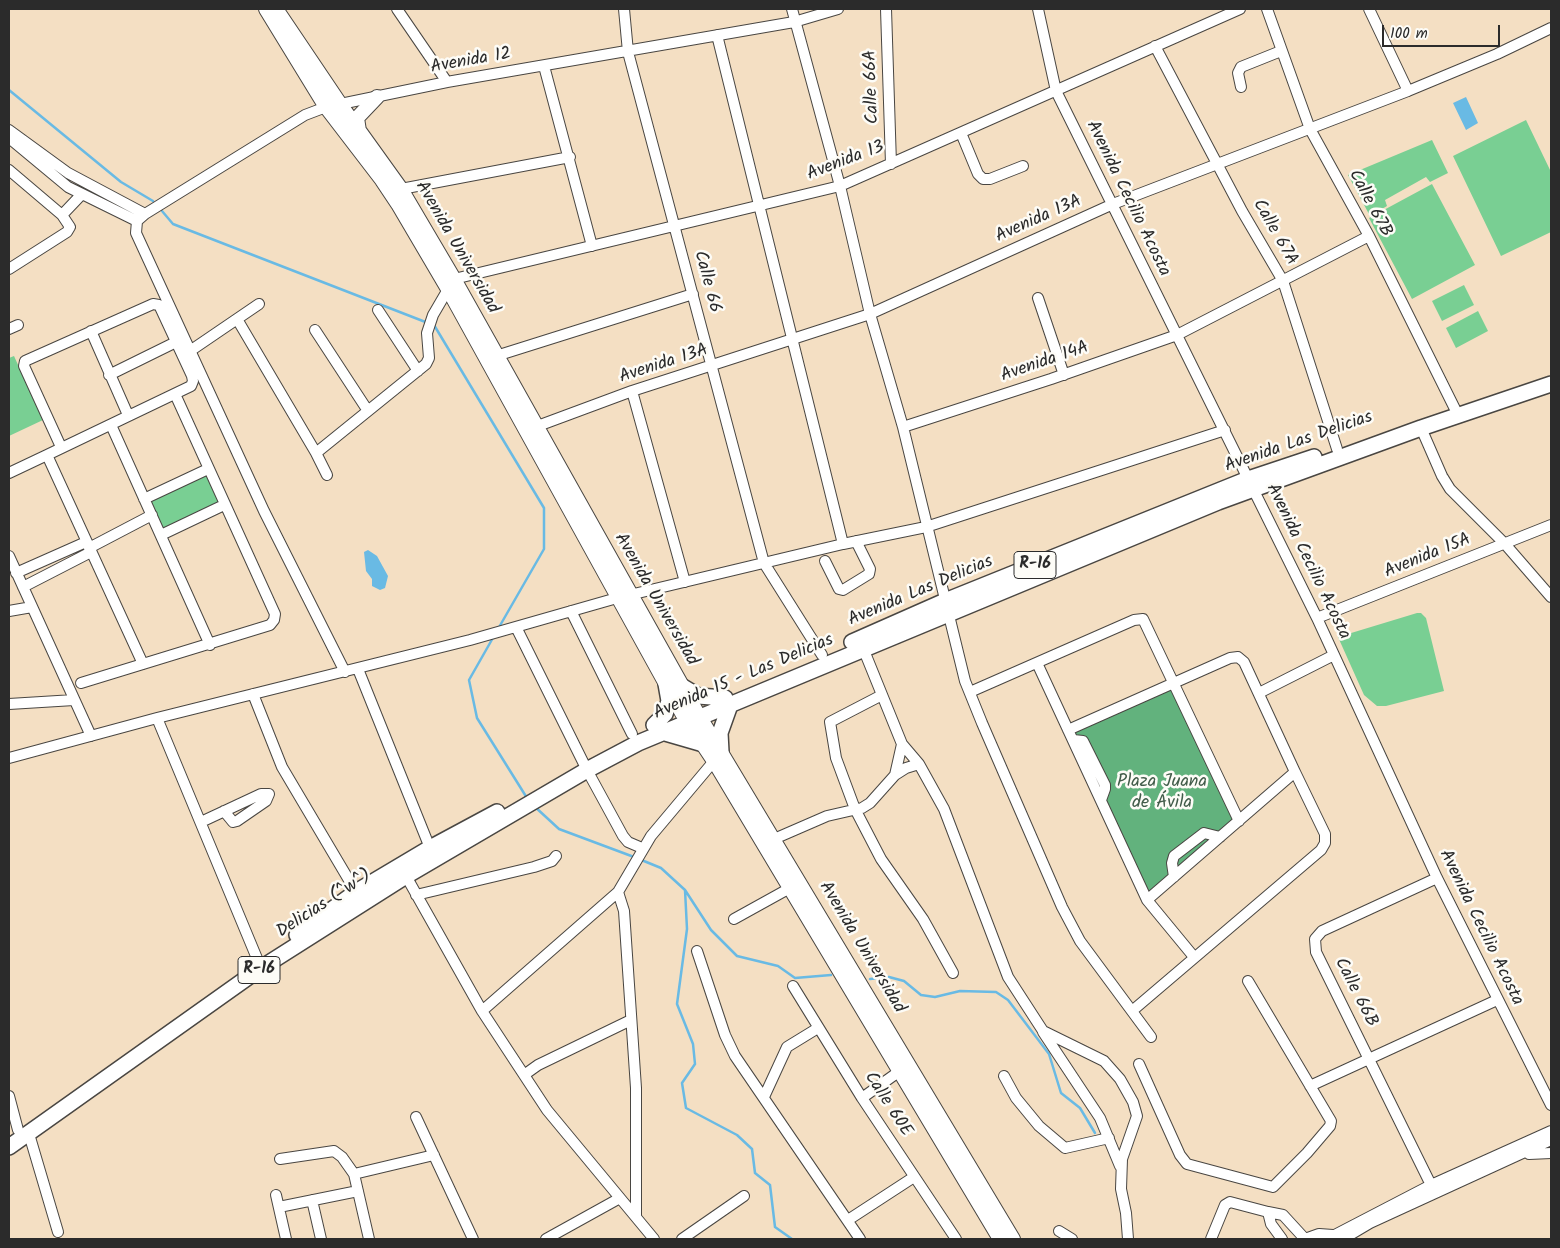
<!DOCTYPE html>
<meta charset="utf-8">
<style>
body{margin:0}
#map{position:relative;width:1560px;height:1248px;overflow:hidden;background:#f4dfc3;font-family:Kalam,sans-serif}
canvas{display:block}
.frame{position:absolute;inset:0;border:10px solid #2b2b2b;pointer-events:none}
.scale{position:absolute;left:1382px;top:25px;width:118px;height:22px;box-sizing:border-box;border:2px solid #2b2b2b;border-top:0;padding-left:6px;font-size:15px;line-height:18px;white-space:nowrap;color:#2b2b2b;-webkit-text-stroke:4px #fdfcf7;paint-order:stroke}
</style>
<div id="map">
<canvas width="1560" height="1248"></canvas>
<div class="frame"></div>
<div class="scale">100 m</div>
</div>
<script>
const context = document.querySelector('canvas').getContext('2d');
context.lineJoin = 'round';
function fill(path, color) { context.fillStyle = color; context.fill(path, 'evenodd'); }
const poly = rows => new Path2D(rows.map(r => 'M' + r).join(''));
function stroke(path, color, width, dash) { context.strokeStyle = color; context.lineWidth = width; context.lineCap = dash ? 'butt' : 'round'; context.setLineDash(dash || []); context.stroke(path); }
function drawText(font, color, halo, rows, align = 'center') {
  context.font = font + ' Kalam,sans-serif'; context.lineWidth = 5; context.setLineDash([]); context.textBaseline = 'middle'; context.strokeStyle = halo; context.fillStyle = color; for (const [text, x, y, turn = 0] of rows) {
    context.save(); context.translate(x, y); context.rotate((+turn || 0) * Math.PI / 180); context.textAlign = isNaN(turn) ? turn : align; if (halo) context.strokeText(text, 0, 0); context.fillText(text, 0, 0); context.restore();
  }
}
fill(poly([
 [1526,120,1551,172,1551,232,1501,256,1453,156],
 [1432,140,1448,173,1430,182,1426,177,1385,200,1387,206,1370,216,1348,175],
 [1432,184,1475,265,1412,299,1369,218],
 [1464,285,1474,305,1442,321,1432,301],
 [1478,311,1488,331,1456,348,1446,328],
 [14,356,43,420,9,436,9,358],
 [206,475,219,504,163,530,149,502],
 [1417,613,1421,613,1426,618,1444,691,1386,706,1377,706,1364,695,1338,637]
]), '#79cf93');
fill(poly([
 [1173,689,1235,820,1149,893,1073,731]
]), '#62b27d');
fill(poly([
 [1466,97,1478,123,1466,130,1453,103],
 [368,550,377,556,388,576,385,588,380,590,372,586,372,579,366,571,364,552]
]), '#69bae4');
stroke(poly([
 [9,90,121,182,153,201],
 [162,211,173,224,428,323],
 [434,325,544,508,544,549,498,629],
 [494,636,469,680,477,718,527,798],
 [534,806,559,829,634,857],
 [639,859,661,868,685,890,687,929,677,1004,693,1044,695,1064,682,1083,686,1108,737,1135,752,1149,755,1173,770,1185,775,1227,792,1239],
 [685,890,711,930,737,956,778,966,795,978,831,975],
 [870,979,889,977,904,981,921,995,935,997,960,991,996,992,1008,1000,1049,1054,1061,1093,1080,1108,1095,1133]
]), '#69bae4', 2.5);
const street = poly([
 [397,9,447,82],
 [624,9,628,52,764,563,822,655],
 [792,9,840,186,870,314,903,427],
 [886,9,891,164],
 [1038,9,1056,91,1317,618,1437,878,1551,1105],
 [1267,9,1310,129,1369,236,1455,409],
 [1369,9,1408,91],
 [717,35,843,544],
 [1155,46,1242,211,1283,281,1337,449],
 [544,66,592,246],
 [1241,87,1238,73,1241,67,1281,51],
 [9,130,68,173,145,214],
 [961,133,978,174,983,179,990,179,1023,166],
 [9,138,68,187,137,221],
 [9,170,62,215,70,227,67,232,9,269],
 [401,189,570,157],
 [62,215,82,194],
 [1038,298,1064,375],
 [378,310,418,371],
 [237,319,316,453,426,364,429,358,427,333,433,315,454,279,840,186,1240,9],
 [9,329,18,325],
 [315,330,368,411],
 [91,331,128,415],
 [190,351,259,304],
 [496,356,693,294],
 [109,375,176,342],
 [632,391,685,582],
 [111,425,210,645],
 [535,427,632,391,870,314,1113,204,1408,91,1497,54,1551,28],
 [1421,428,1442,476,1450,489,1505,544,1551,597],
 [61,447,24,366,25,361,153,304,159,305,192,376,193,381,191,386,47,455,143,664],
 [316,453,327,475],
 [9,473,47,455],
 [144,499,208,469],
 [161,535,224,505],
 [89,548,152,515],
 [9,556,91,736],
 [825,561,839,589,843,590,869,574,870,569,856,541],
 [16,573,86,542],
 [23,587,91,552],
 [9,611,32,607],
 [571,611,632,734],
 [1317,618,1551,525],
 [516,627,584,764],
 [863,648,902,744,919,764,944,809,1008,977,1043,1031,1104,1061,1120,1079,1133,1102,1137,1116,1122,1159,1121,1189,1126,1213,1128,1239],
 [1037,663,1147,900,1194,957],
 [358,669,430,848],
 [345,672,264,511,136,233,137,221,145,214,305,115,326,107,447,82,794,22,838,9],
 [81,683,270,625,274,620,275,614,175,394],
 [970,692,1134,620,1143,619,1239,821],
 [1259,693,1334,655],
 [253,694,282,767,356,892],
 [882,695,830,722,836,758,855,809,881,859,923,919,953,973],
 [9,704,74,700],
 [157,718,261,968],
 [1068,730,1230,658,1238,657,1244,662,1295,772,1147,900],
 [1073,740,1083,741,1105,785,1105,789,1101,800],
 [9,758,157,718,470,640,617,598,843,544,926,527,1225,430],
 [587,770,623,836,628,842,642,848],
 [895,775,906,768,919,764],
 [201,822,261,794,269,794,266,801,237,821,233,822,224,811],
 [774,839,827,816,862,808,870,803,895,775,902,744],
 [406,876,482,1011,547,1110,654,1239],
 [1174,877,1172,863,1174,856,1204,833,1220,837],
 [618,892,624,911,636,1088,636,1217],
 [416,895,534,867,552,861,556,856],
 [734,919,790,888],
 [697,951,725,1035,735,1056,860,1239],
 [793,986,862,1098,956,1239],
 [482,1011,618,892,651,836,714,761],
 [1132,1011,1321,850,1325,843,1325,834,1295,772],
 [1043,1032,1100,1118,1120,1166],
 [1151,1037,1080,941,1062,907,982,723,965,681,903,427,1051,379,1177,335,1369,236],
 [1139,1064,1180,1155,1187,1164,1273,1187,1307,1153,1330,1126,1331,1121,1248,981],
 [524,1075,538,1065,631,1020],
 [1004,1076,1016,1098,1039,1126,1065,1148,1109,1138],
 [1310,1086,1497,1000],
 [9,1096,18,1130],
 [764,1097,787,1047,818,1028],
 [862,1098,904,1068],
 [416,1117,473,1239],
 [29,1134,58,1232],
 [1529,1154,1551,1153],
 [280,1159,334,1151,342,1157,354,1174,369,1239],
 [354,1174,434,1155],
 [1431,1185,1316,952,1315,939,1322,931,1437,878],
 [276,1195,286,1239],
 [312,1200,321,1239],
 [279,1207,358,1191],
 [1268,1212,1283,1215,1305,1239],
 [848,1220,914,1177],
 [1059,1231,1072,1239],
 [546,1239,620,1198],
 [682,1239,744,1196],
 [1211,1239,1225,1205,1230,1202,1268,1212,1271,1224,1282,1239],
 [1305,1239,1319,1234,1333,1235],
 [1327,1239,1431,1185,1551,1131],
 [1343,1239,1370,1223,1551,1140]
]);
const secondary = poly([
 [266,9,326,107,382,180,398,204,448,289,682,713,714,761,1000,1239],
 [276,9,340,104,401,189,454,279,695,709,1013,1239],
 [359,131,357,118,377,97]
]);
const primary = poly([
 [852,642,945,601,1248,479,1314,457],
 [683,687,698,696,725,698],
 [654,725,665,714,669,701,666,684],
 [662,732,700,743],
 [721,752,720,733,730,705],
 [297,935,356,892,430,848,497,812],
 [9,1147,261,968,406,876,587,770,638,743,1218,502,1421,428,1551,384]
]);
stroke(street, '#494642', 12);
stroke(secondary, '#494642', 16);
stroke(primary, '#494642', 18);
stroke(street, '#fff', 10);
stroke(secondary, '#fff', 14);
stroke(primary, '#fff', 15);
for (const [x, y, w] of [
 [1035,565,42],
 [259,970,42]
]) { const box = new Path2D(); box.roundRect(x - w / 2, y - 13.5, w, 27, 4); context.fillStyle = '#fdfcf7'; context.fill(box); stroke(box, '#2b2b2b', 1); }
drawText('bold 16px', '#2b2b2b', null, [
 ["R-16",1035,565],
 ["R-16",259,970]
]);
drawText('18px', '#2b2b2b', '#fdfcf7', [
 ["Avenida 12",471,62,-10],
 ["Calle 66A",873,87,-92],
 ["Avenida 13",846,162,-21],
 ["Avenida Cecilio Acosta",1127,199,64],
 ["Calle 67B",1369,204,62],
 ["Avenida 13A",1039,220,-24],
 ["Calle 67A",1274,233,60],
 ["Avenida Universidad",456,248,60],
 ["Calle 66",706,282,75],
 ["Avenida 14A",1045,363,-19],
 ["Avenida 13A",664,365,-18],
 ["Avenida Las Delicias",1299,443,-19],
 ["Avenida 15A",1428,557,-22],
 ["Avenida Cecilio Acosta",1307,562,64],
 ["Avenida Las Delicias",921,592,-23],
 ["Avenida Universidad",655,600,60],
 ["Avenida 15 - Las Delicias",744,678,-23],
 ["Delicias (^w^)",325,905,-33],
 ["Avenida Cecilio Acosta",1480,928,64],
 ["Avenida Universidad",861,948,59],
 ["Calle 66B",1355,993,63],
 ["Calle 60E",887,1105,57]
]);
drawText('18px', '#425c4a', '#fdfcf7', [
 ["Plaza Juana",1162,783],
 ["de Ávila",1162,804]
]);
</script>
